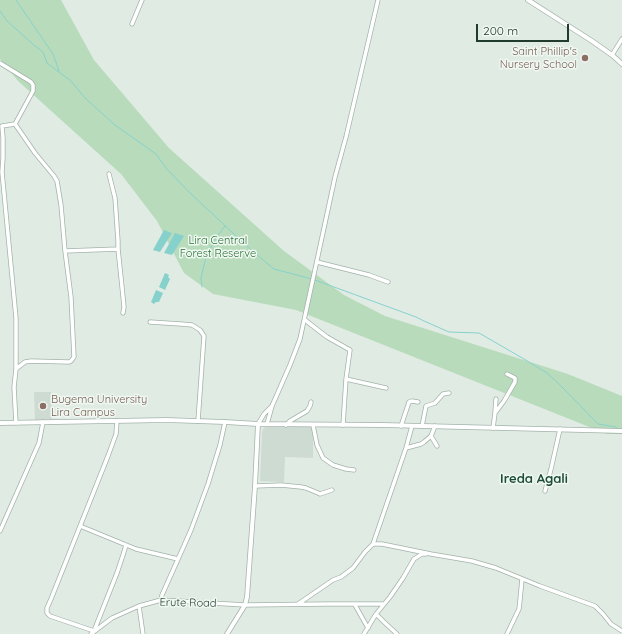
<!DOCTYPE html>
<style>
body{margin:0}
#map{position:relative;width:622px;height:634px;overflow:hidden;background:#e0ebe4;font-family:Quicksand,sans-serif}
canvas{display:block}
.scale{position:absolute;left:476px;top:24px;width:93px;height:18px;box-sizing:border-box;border:2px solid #213b2f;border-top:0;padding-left:5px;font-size:12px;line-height:14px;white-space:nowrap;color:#213b2f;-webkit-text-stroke:3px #f0f8f2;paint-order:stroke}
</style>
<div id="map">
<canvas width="622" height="634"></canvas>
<div class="scale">200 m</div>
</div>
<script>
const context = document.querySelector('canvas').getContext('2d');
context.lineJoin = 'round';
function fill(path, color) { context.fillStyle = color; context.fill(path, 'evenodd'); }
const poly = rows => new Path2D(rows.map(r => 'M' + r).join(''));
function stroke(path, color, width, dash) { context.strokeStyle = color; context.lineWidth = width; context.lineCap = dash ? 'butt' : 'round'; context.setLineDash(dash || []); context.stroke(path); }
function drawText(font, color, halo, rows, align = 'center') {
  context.font = font + ' Quicksand,sans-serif'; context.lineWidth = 3; context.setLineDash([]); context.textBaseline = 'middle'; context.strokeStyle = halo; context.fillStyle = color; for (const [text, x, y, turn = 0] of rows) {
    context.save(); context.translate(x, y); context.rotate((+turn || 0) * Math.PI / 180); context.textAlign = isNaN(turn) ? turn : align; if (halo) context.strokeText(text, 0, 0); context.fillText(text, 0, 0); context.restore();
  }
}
fill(poly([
 [34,392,51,392,52,419,35,420],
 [268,425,313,426,313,458,285,457,284,482,260,481,262,433,263,429,265,427]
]), '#cedbd2');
fill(poly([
 [0,0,61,0,94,60,169,148,284,251,344,295,385,316,568,374,622,396,622,434,607,434,296,310,213,294,184,273,157,221,121,174,18,81,0,59]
]), '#b8dcbb');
fill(poly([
 [164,230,172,233,160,252,153,250],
 [175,233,184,236,172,255,164,253],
 [165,273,169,275,168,277,170,279,165,290,159,287],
 [156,290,163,293,159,302,156,302,154,304,151,302]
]), '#87d1cd');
stroke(poly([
 [16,0,53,54,59,71],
 [0,11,7,21,35,46,43,52,47,63,71,81,85,98,115,125,156,154,166,168,188,191,251,250,274,269,312,279],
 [315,280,416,317,424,321,449,332,479,333,524,359,547,373,562,387,598,424,616,427,617,429],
 [202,287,201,278,206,257,216,238,225,226],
 [621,433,622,434]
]), '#87d1cd', 1);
const minor = poly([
 [132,24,142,0],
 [612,55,622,39],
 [0,63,31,82,33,85,33,91,15,124],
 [15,124,2,126,3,138,3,158,2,172,16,318,16,369,14,387,16,423],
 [15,124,35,153,54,176,57,181,61,205,65,251,71,297,74,357,71,361,69,362,31,361,25,362,16,369],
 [118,249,122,287,124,307,123,313],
 [65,251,118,249,118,241,115,198,109,174],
 [317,262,369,275,388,282],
 [305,320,327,337,350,350,346,379,343,425],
 [150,322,181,324,192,325,200,330,204,336,198,421],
 [346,379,386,388],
 [495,412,496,399],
 [117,421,116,434,108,456,51,599,47,608,47,613,50,616,94,631,117,573,123,555,126,545],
 [258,424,264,414,272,406],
 [267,424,272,406,290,365,300,339,335,177,346,137,378,0],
 [286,425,290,421,307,411,310,406,311,402],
 [313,425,317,445,323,458,333,465,346,469,354,470],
 [401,426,409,402,412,401,418,402],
 [422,426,426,406,435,403,443,394,449,393],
 [493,428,495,413,504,401,515,382,515,378,507,374],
 [431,436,437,446],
 [406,448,412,426],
 [255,486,281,485,301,487,306,488,318,493,320,494,332,490],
 [545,491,551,469,560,429],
 [80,526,136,549,178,559],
 [0,531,39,443,43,422],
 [373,544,406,448,421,444,424,442,431,436,435,426],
 [161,600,162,595,191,530,208,484,220,445,225,422],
 [298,604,333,580,341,577,353,568,365,552,373,544,382,544,431,554,472,561,496,568,540,586,595,606,603,614,611,624,622,631],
 [355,605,368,628],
 [139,606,143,634],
 [376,614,384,622,397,634],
 [91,634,112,618,139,606,161,600,245,605,327,604,384,604],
 [364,634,376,614,390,597,403,578,414,559,422,554,426,554],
 [507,634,519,609,520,600,522,579]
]);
const tertiary = poly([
 [528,0,592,41,612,55,622,64],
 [0,423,167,420,225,422,258,424,383,425,622,431],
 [227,634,245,605,247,597,255,486,258,424]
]);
stroke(minor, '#a3b3aa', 5);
stroke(tertiary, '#a3b3aa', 5.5);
stroke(minor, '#fff', 3.5);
stroke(tertiary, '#fff', 4);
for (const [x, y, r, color] of [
 [585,58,4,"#8d6e63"],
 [43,406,4,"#8d6e63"]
]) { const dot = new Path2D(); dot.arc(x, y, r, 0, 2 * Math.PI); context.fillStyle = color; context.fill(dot); stroke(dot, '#f0f8f2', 1.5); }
drawText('11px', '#785e54', '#f0f8f2', [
 ["Saint Phillip's",577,52],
 ["Nursery School",577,65],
 ["Bugema University",51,400,"left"],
 ["Lira Campus",51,413,"left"]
], 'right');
drawText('11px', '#2b7238', '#f0f8f2', [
 ["Lira Central",218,241],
 ["Forest Reserve",218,254]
]);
drawText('11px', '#213b2f', '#f0f8f2', [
 ["Erute Road",188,603,1]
]);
drawText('bold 13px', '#1d4d38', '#f0f8f2', [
 ["Ireda Agali",534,479]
]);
</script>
